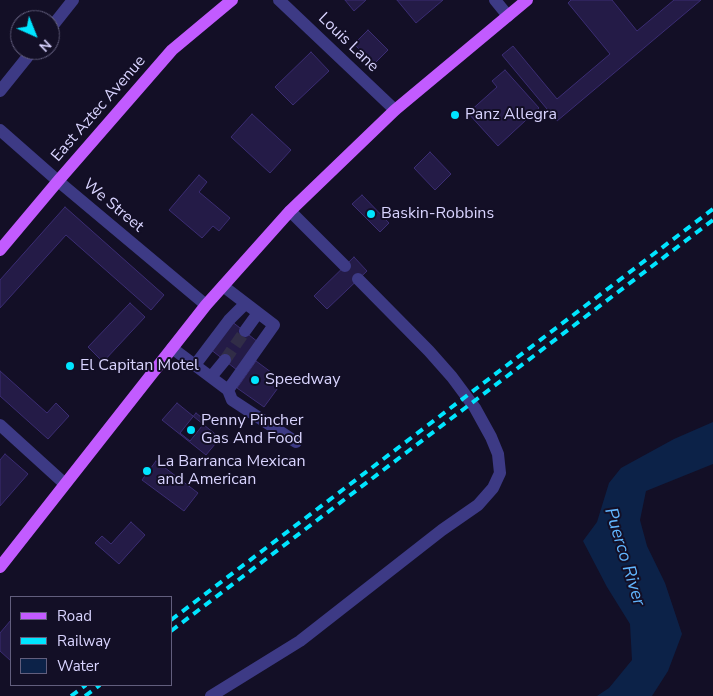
<!DOCTYPE html>
<style>
body{margin:0}
#map{position:relative;width:713px;height:696px;overflow:hidden;background:#130f26;font-family:"Nunito Sans",sans-serif}
canvas{display:block}
.legend{position:absolute;left:10px;top:596px;width:162px;height:90px;box-sizing:border-box;background:#130f26;border:1px solid #625e7d;margin:0;padding:6px 9px;list-style:none;font-size:15px;color:#d9d4ff}
.legend li{display:flex;align-items:center;gap:10px;height:25px}
.legend b{width:25px;border:1px solid #625e7d}
.north{position:absolute;left:10px;top:10px;width:50px;height:50px;box-sizing:border-box;background:#130f26;border:1px solid #625e7d;border-radius:50%;rotate:136deg;font-size:14px;font-weight:700;line-height:20px;text-align:center;color:#d9d4ff}
.north::after{content:'';display:block;margin:auto;width:18px;height:22px;background:#00e5ff;clip-path:polygon(50% 0,100% 100%,50% 72%,0 100%)}
</style>
<div id="map">
<canvas width="713" height="696"></canvas>
<ul class="legend">
<li><b style="height:6px;background:#c25bff"></b>Road</li>
<li><b style="height:6px;background:#00e5ff"></b>Railway</li>
<li><b style="height:14px;background:#0c2248"></b>Water</li>
</ul>
<div class="north">N</div>
</div>
<script>
const context = document.querySelector('canvas').getContext('2d');
context.lineJoin = 'round';
function fill(path, color) { context.fillStyle = color; context.fill(path, 'evenodd'); }
const poly = rows => new Path2D(rows.map(r => 'M' + r).join(''));
function stroke(path, color, width, dash) { context.strokeStyle = color; context.lineWidth = width; context.lineCap = dash ? 'butt' : 'round'; context.setLineDash(dash || []); context.stroke(path); }
function drawText(font, color, halo, rows, align = 'center') {
  context.font = font + ' "Nunito Sans",sans-serif'; context.lineWidth = 4; context.setLineDash([]); context.textBaseline = 'middle'; context.strokeStyle = halo; context.fillStyle = color; for (const [text, x, y, turn = 0] of rows) {
    context.save(); context.translate(x, y); context.rotate((+turn || 0) * Math.PI / 180); context.textAlign = isNaN(turn) ? turn : align; if (halo) context.strokeText(text, 0, 0); context.fillText(text, 0, 0); context.restore();
  }
}
fill(poly([
 [713,422,713,464,646,491,640,520,647,546,665,583,682,634,668,671,652,696,597,696,609,688,632,660,630,624,607,587,583,541,597,522,609,483,621,468,674,439]
]), '#0c2248');
const building = poly([
 [345,0,366,0,354,11,345,0],
 [397,0,443,0,416,23,397,0],
 [571,0,612,0,637,31,674,0,701,0,557,121,502,55,513,46,557,99,610,54,568,3,571,0],
 [368,30,388,50,374,64,354,44,368,30],
 [311,52,329,71,293,105,275,87,311,52],
 [505,70,539,108,498,146,468,113,497,87,492,81,505,70],
 [252,114,291,150,270,173,231,137,252,114],
 [430,152,451,174,435,190,414,168,430,152],
 [199,175,207,182,199,192,230,218,219,231,213,226,202,238,169,210,199,175],
 [362,195,389,223,380,232,352,204,362,195],
 [65,207,164,295,151,310,66,235,0,308,0,280,65,207],
 [354,257,367,271,327,309,314,296,354,257],
 [130,303,145,317,103,362,88,347,130,303],
 [231,321,258,342,237,370,210,349,231,321],
 [256,361,283,381,264,407,237,388,256,361],
 [0,371,47,413,56,403,69,416,48,439,0,396,0,371],
 [177,403,220,438,206,455,162,420,177,403],
 [196,413,206,421,190,441,180,433,196,413],
 [5,454,28,474,0,506,0,460,5,454],
 [156,461,198,493,184,511,142,480,156,461],
 [131,522,145,535,119,564,95,543,102,536,111,544,131,522],
 [11,620,11,661,0,651,0,633,11,620]
]);
fill(building, '#241b47');
stroke(building, '#3b2d73', 1);
stroke(poly([
 [225,360,245,331]
]), '#312d47', 12, [12, 6]);
stroke(poly([
 [279,0,395,110],
 [495,0,508,16],
 [50,29,73,0],
 [0,91,33,50],
 [0,130,58,181,206,305],
 [290,211,345,266],
 [245,331,258,313],
 [172,348,228,390,274,325,223,286],
 [195,365,229,320,245,304],
 [211,377,225,360],
 [228,390,232,400,296,442],
 [0,425,65,484],
 [211,696,300,641,442,530,478,505,493,488,500,473,498,454,491,437,475,408,452,377,429,351,358,279]
]), '#3d3a85', 12);
stroke(poly([
 [0,250,58,181,172,50,232,0],
 [0,567,206,305,290,211,395,110,527,0]
]), '#c25bff', 12);
stroke(poly([
 [171,620,713,209],
 [171,631,713,220],
 [71,696,86,685],
 [85,696,100,685]
]), '#00e5ff', 4, [8, 6]);
for (const [x, y, r, color] of [
 [455,115,5,"#00e5ff"],
 [371,214,5,"#00e5ff"],
 [70,366,5,"#00e5ff"],
 [255,380,5,"#00e5ff"],
 [191,430,5,"#00e5ff"],
 [147,471,5,"#00e5ff"]
]) { const dot = new Path2D(); dot.arc(x, y, r, 0, 2 * Math.PI); context.fillStyle = color; context.fill(dot); stroke(dot, '#130f26', 2); }
drawText('16px', '#d9d4ff', '#130f26', [
 ["Louis Lane",348,43,44],
 ["East Aztec Avenue",99,109,-49],
 ["We Street",113,206,40]
]);
drawText('16px', '#d9d4ff', '#130f26', [
 ["Panz Allegra",465,115],
 ["Baskin-Robbins",381,214],
 ["El Capitan Motel",80,366],
 ["Speedway",265,380],
 ["Penny Pincher",201,421],
 ["Gas And Food",201,439],
 ["La Barranca Mexican",157,462],
 ["and American",157,480]
], 'left');
drawText('italic 18px', '#62b6ff', '#130f26', [
 ["Puerco River",624,557,73]
]);
</script>
